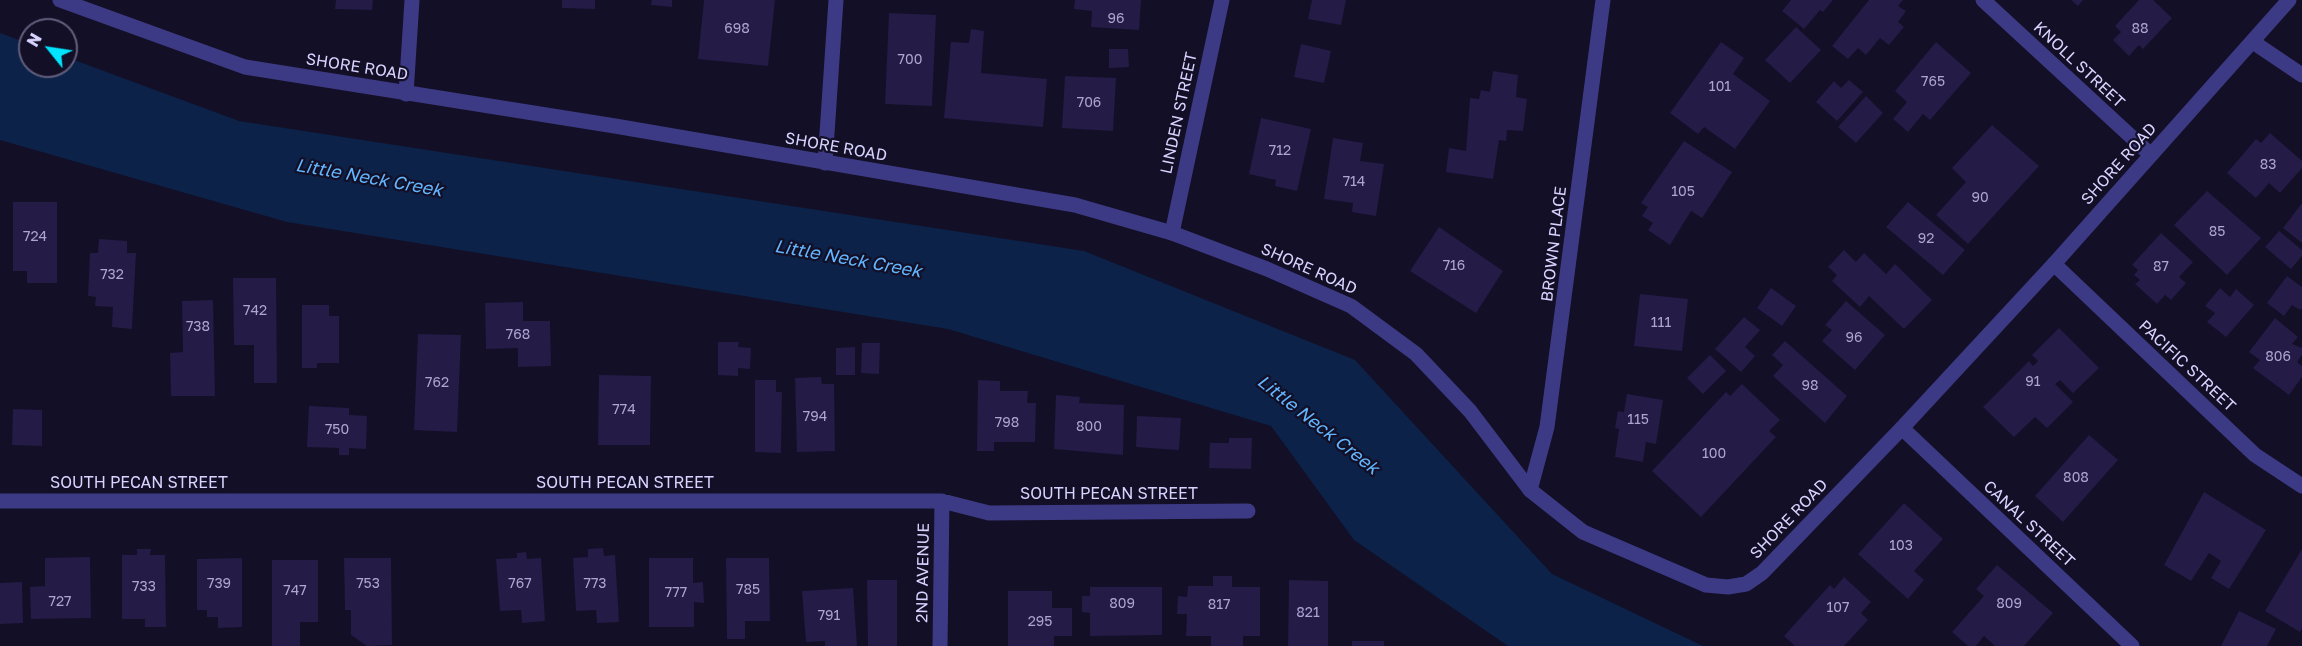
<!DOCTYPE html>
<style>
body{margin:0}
#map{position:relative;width:2302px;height:646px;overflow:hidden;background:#130f26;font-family:"Golos Text",sans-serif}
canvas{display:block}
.north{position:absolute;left:18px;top:18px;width:60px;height:60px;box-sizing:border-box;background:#130f26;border:2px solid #625e7d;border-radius:50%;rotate:300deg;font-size:16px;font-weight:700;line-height:24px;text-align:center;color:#d9d4ff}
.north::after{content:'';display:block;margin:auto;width:21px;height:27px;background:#00e5ff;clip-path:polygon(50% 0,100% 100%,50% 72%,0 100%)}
</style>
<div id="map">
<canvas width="2302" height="646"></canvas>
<div class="north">N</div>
</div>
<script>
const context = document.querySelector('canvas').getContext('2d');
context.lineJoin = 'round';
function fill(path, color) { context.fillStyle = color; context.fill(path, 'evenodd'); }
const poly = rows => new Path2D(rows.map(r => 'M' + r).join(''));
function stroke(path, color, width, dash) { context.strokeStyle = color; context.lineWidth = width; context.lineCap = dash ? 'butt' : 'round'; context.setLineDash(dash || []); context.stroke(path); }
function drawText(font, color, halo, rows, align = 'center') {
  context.font = font + ' "Golos Text",sans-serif'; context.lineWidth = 4.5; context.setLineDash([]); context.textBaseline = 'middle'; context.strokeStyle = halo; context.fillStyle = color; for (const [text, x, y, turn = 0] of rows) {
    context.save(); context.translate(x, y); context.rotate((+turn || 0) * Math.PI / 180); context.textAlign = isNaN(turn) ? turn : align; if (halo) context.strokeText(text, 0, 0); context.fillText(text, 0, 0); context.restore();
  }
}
fill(poly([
 [0,33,30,44,30,66,66,66,66,57,239,121,1084,251,1355,360,1552,574,1703,646,1508,646,1354,540,1271,426,948,329,287,222,0,140]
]), '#0c2248');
fill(poly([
 [336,0,373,0,372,10,335,9],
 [562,0,595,0,595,9,562,8],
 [652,0,672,0,672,7,651,5],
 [704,0,775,0,768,66,698,59],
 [1075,0,1141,0,1139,30,1091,27,1092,11,1074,9],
 [1312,0,1346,0,1341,25,1308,19],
 [1791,0,1833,0,1823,12,1820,10,1804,29,1782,11],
 [1869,0,1903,0,1898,6,1906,11,1898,22,1904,27,1889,45,1880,38,1866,55,1858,48,1848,59,1832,46],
 [2071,0,2083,0,2078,6],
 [2139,0,2153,0,2172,18,2143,49,2139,45,2129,56,2113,40,2121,32,2115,26],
 [889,13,936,15,932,106,885,104],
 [1796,27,1821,50,1790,83,1765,60],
 [971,29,984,31,981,73,1047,79,1043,127,944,118,951,42,969,43],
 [1721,42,1744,58,1733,74,1770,101,1735,149,1704,127,1698,134,1670,113],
 [1936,42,1971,73,1930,120,1923,114,1908,132,1893,119,1907,102,1895,91],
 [1301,44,1331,51,1324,83,1294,77],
 [1109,49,1128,49,1129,67,1109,68],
 [1493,71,1518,75,1516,97,1527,99,1523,131,1507,130,1506,141,1499,140,1493,179,1446,172,1449,148,1466,151,1470,98,1479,99,1481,90,1490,92],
 [1065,76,1116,78,1113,131,1062,128],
 [1849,80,1863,92,1837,121,1816,102,1834,81,1841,88],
 [1866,96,1883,113,1856,143,1838,127],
 [1261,118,1311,129,1297,191,1275,186,1276,180,1249,174],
 [1992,125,2039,166,1968,244,1936,215,1966,182,1952,168],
 [2270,133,2302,161,2302,168,2280,193,2269,183,2256,198,2227,173,2256,139,2261,143],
 [1333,138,1363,143,1360,161,1384,164,1376,216,1352,212,1353,203,1324,199],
 [1684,141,1732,172,1702,218,1691,211,1670,245,1648,230,1653,223,1642,216,1648,207,1641,203],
 [2207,191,2261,238,2227,275,2174,225],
 [13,202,57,202,57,283,27,283,27,271,13,271],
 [1908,202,1965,250,1943,275,1886,227],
 [2302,203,2302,243,2283,228],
 [1439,227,1503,271,1476,313,1410,271],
 [2279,231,2302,250,2302,256,2291,269,2265,247],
 [2161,233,2193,262,2179,277,2186,283,2171,300,2165,295,2157,304,2135,284,2140,280,2134,275,2138,270,2132,265],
 [99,239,127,241,127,253,136,253,132,329,112,327,113,307,95,306,96,297,88,296,90,253,98,253],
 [1844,250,1856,262,1864,253,1886,274,1895,264,1932,300,1904,329,1869,296,1860,307,1832,281,1837,275,1828,267],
 [2287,276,2302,287,2302,308,2300,310,2292,305,2284,316,2267,303],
 [233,278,276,278,277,383,254,383,254,345,234,345],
 [1771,288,1796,306,1782,326,1757,308],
 [2220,288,2230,297,2236,289,2254,305,2226,337,2207,322,2215,313,2205,306],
 [1640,294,1688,299,1682,351,1634,346],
 [213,300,215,396,171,396,170,353,183,352,182,301],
 [1846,301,1885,335,1855,370,1822,341,1832,330,1825,325],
 [523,302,523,321,550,321,551,366,518,367,518,348,486,349,485,303],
 [302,305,329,305,329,316,339,316,339,363,317,363,317,368,302,368],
 [1744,317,1760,330,1745,347,1755,356,1741,372,1715,349],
 [2275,318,2298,337,2292,344,2302,348,2302,355,2297,362,2302,366,2302,377,2289,395,2253,368,2260,360,2249,352],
 [2059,328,2099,368,2073,393,2060,380,2055,384,2073,402,2047,428,2035,417,2014,437,1983,407,2029,361,2033,366,2038,361,2032,355],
 [418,334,461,335,457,432,414,430],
 [1785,341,1847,396,1825,423,1773,376,1783,365,1772,355],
 [718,342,739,342,738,347,751,348,750,369,738,368,738,376,718,375],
 [862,343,880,343,879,374,861,373],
 [855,347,855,375,836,375,836,348],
 [1710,355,1726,371,1703,394,1687,378],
 [599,375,651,376,650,445,598,445],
 [821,377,822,384,834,384,835,451,797,452,795,378],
 [755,380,776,380,776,392,782,392,781,453,755,452],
 [978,380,1000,381,1000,391,1028,391,1027,403,1036,403,1035,442,994,442,994,451,977,451],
 [1742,384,1780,420,1769,431,1776,437,1701,517,1652,471,1726,392,1730,396],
 [1627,394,1663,400,1656,444,1646,442,1643,462,1615,457,1619,429,1615,428,1618,411,1624,412],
 [1056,395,1080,397,1079,403,1124,405,1123,455,1054,449],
 [309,406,349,408,349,415,367,416,366,449,349,448,349,455,339,455,339,448,307,447],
 [13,409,42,410,42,446,12,445],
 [1137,416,1181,418,1179,450,1136,447],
 [2089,435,2118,460,2063,522,2035,496],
 [1229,438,1252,438,1251,469,1209,468,1210,443,1229,443],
 [2204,492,2266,530,2229,589,2211,578,2221,561,2209,553,2191,581,2164,565],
 [1904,503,1943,539,1914,571,1924,580,1908,599,1858,554],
 [603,548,604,556,615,555,619,622,597,623,596,610,576,611,573,558,588,557,588,549],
 [137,549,151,549,150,555,165,555,166,627,145,627,145,619,122,619,122,555,137,555],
 [2302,549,2302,628,2300,632,2265,611],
 [526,552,527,559,541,558,545,621,522,623,521,610,500,611,496,559,517,558,517,553],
 [90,557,91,618,31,619,30,587,45,586,45,558],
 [242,558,242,627,218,628,218,617,207,617,207,610,197,610,197,559],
 [344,558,391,558,392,645,367,646,351,635,351,610,345,610],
 [649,558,693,558,693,583,703,582,704,603,694,602,694,627,649,627],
 [726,558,769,558,770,621,745,621,745,639,727,639],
 [272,560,318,560,318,622,300,622,300,646,272,646],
 [1997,565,2053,613,2024,646,1995,646,1984,636,1976,646,1968,646,1952,632,1984,596,1976,589],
 [1213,576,1232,576,1232,587,1260,587,1260,636,1243,636,1243,646,1211,646,1211,636,1186,636,1187,614,1177,614,1178,596,1187,597,1188,586,1213,586],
 [1844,577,1871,602,1861,613,1868,620,1844,646,1795,646,1784,636,1830,585,1834,589],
 [867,580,897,580,897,646,868,646],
 [1289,580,1328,581,1328,646,1288,646],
 [22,582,23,623,0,624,0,583],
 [1090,587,1162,587,1162,635,1090,636,1090,613,1082,612,1082,596,1090,596],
 [853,588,857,646,825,646,825,641,806,642,802,591],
 [1008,591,1052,591,1052,608,1072,608,1072,636,1054,636,1054,646,1008,646],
 [2239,611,2276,629,2267,646,2221,646],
 [1352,641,1384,641,1384,646,1352,646]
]), '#241b47');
stroke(poly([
 [1983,0,2151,155],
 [2253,42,2302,75],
 [406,94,412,0],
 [825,163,836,0],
 [1172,233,1222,0],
 [2054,264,2255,455,2302,486],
 [1902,428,2132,646],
 [1530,490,1547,427,1603,0],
 [0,501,942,501,989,513,1248,511],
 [940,646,942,501]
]), '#3d3a85', 15);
stroke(poly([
 [60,0,245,67,615,126,1075,205,1172,233,1267,269,1351,306,1416,354,1470,411,1530,490,1583,532,1706,585,1728,587,1746,584,1762,573,1902,428,2054,264,2289,0]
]), '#3d3a85', 15);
drawText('14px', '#aca6d1', null, [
 ["96",1116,19],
 ["698",737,29],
 ["88",2140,29],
 ["700",910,60],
 ["765",1933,82],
 ["101",1720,87],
 ["706",1089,103],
 ["712",1280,151],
 ["83",2268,165],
 ["714",1354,182],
 ["105",1683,192],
 ["90",1980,198],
 ["85",2217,232],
 ["724",35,237],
 ["92",1926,239],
 ["716",1454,266],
 ["87",2161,267],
 ["732",112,275],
 ["742",255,311],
 ["111",1661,323],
 ["738",198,327],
 ["768",518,335],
 ["96",1854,338],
 ["806",2278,357],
 ["91",2033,382],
 ["762",437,383],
 ["98",1810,386],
 ["774",624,410],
 ["794",815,417],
 ["115",1638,420],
 ["798",1007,423],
 ["800",1089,427],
 ["750",337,430],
 ["100",1714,454],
 ["808",2076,478],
 ["103",1901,546],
 ["739",219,584],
 ["753",368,584],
 ["767",520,584],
 ["773",595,584],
 ["733",144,587],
 ["785",748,590],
 ["747",295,591],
 ["777",676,593],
 ["727",60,602],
 ["809",1122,604],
 ["809",2009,604],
 ["817",1219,605],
 ["107",1838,608],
 ["821",1308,613],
 ["791",829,616],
 ["295",1040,622]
]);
drawText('16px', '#d9d4ff', '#130f26', [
 ["KNOLL STREET",2079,65,43],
 ["SHORE ROAD",357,67,9],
 ["LINDEN STREET",1179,113,-78],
 ["SHORE ROAD",836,147,10],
 ["SHORE ROAD",2119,164,-48],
 ["BROWN PLACE",1554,244,-83],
 ["SHORE ROAD",1309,269,24],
 ["PACIFIC STREET",2187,366,43],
 ["SOUTH PECAN STREET",139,483],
 ["SOUTH PECAN STREET",625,483],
 ["SOUTH PECAN STREET",1109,494],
 ["SHORE ROAD",1789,519,-46],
 ["CANAL STREET",2029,524,43],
 ["2ND AVENUE",923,573,-89]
]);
drawText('italic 18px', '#62b6ff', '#130f26', [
 ["Little Neck Creek",369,178,10],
 ["Little Neck Creek",848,259,10],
 ["Little Neck Creek",1318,425,38]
]);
</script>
